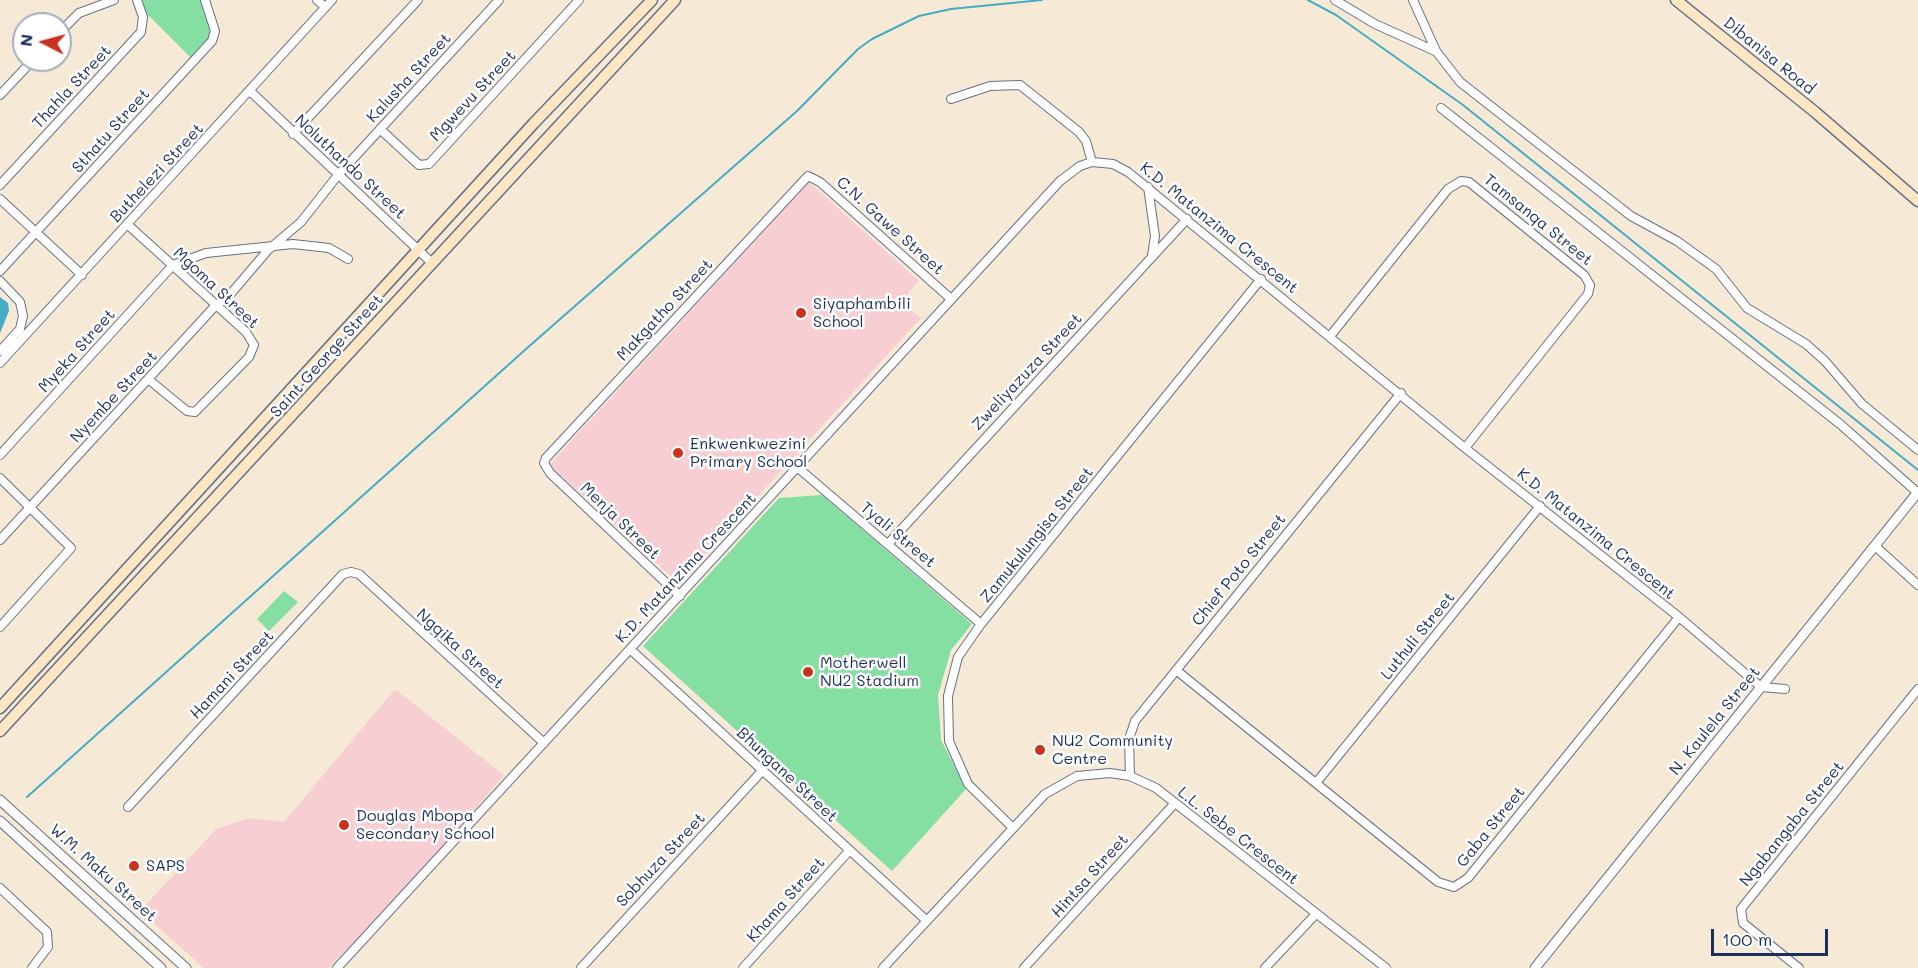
<!DOCTYPE html>
<style>
body{margin:0}
#map{position:relative;width:1918px;height:968px;overflow:hidden;background:#f6ead6;font-family:Mali,sans-serif}
canvas{display:block}
.north{position:absolute;left:12px;top:12px;width:60px;height:60px;box-sizing:border-box;background:#fff;border:2px solid #a4acbf;border-radius:50%;rotate:276deg;font-size:16px;font-weight:700;line-height:24px;text-align:center;color:#1b2f5e}
.north::after{content:'';display:block;margin:auto;width:21px;height:27px;background:#c8321e;clip-path:polygon(50% 0,100% 100%,50% 72%,0 100%)}
.scale{position:absolute;left:1711px;top:929px;width:117px;height:27px;box-sizing:border-box;border:3px solid #1b2f5e;border-top:0;padding-left:8px;font-size:18px;line-height:21px;white-space:nowrap;color:#1b2f5e;-webkit-text-stroke:4px #fff;paint-order:stroke}
</style>
<div id="map">
<canvas width="1918" height="968"></canvas>
<div class="north">N</div>
<div class="scale">100 m</div>
</div>
<script>
const context = document.querySelector('canvas').getContext('2d');
context.lineJoin = 'round';
function fill(path, color) { context.fillStyle = color; context.fill(path, 'evenodd'); }
const poly = rows => new Path2D(rows.map(r => 'M' + r).join(''));
function stroke(path, color, width, dash) { context.strokeStyle = color; context.lineWidth = width; context.lineCap = dash ? 'butt' : 'round'; context.setLineDash(dash || []); context.stroke(path); }
function drawText(font, color, halo, rows, align = 'center') {
  context.font = font + ' Mali,sans-serif'; context.lineWidth = 5; context.setLineDash([]); context.textBaseline = 'middle'; context.strokeStyle = halo; context.fillStyle = color; for (const [text, x, y, turn = 0] of rows) {
    context.save(); context.translate(x, y); context.rotate((+turn || 0) * Math.PI / 180); context.textAlign = isNaN(turn) ? turn : align; if (halo) context.strokeText(text, 0, 0); context.fillText(text, 0, 0); context.restore();
  }
}
fill(poly([
 [809,182,919,281,908,293,907,307,921,318,682,579,674,579,549,465],
 [395,689,504,775,391,907,328,968,204,968,140,911,216,829,249,818,284,822]
]), '#f7cfd2');
fill(poly([
 [141,0,202,0,212,28,209,40,191,58,145,12],
 [822,495,972,624,951,650,938,695,941,740,966,789,892,871,643,646,779,498],
 [284,591,298,602,269,631,257,619]
]), '#85dea2');
fill(poly([
 [0,297,8,303,9,311,0,333]
]), '#45acc4');
stroke(poly([
 [1308,0,1336,15,1463,105,1918,470],
 [27,797,526,349,797,111,858,49,872,39,919,16,951,9,1042,0]
]), '#45acc4', 2);
const minor = poly([
 [317,0,325,7],
 [1335,0,1375,24,1435,51],
 [1413,0,1436,51,1460,82,1631,216,1677,241,1716,269,1747,308,1806,344,1825,361,1862,404,1918,450],
 [60,32,79,13,114,0],
 [250,91,432,263],
 [0,95,33,60],
 [951,99,990,86,1020,85,1079,132,1086,141,1092,162],
 [1441,108,1840,424,1918,493],
 [380,129,419,165,429,164,579,0],
 [293,134,418,0],
 [0,185,141,32,143,17,137,0],
 [1148,187,1155,236,1152,256],
 [0,199,82,275],
 [127,224,246,332,254,345,249,357,195,412,187,411,148,379],
 [0,271,212,41,215,31,205,0],
 [0,281,20,302,23,316,20,329,0,351],
 [1331,335,1448,189,1461,181,1469,182,1584,275,1590,285,1588,294,1465,448],
 [0,363,332,0],
 [0,455,173,265,206,253,293,244,329,248,348,259],
 [797,467,981,624],
 [0,478,71,548,0,627],
 [0,540,216,305,228,297,268,250,301,222,338,175,499,0],
 [888,544,1187,219],
 [1875,546,1918,585],
 [680,596,550,473,544,463,546,458,808,176,820,182,951,299],
 [630,649,926,920],
 [1176,670,1438,882,1454,887,1468,878,1679,617],
 [1130,776,1129,739,1135,721,1401,393],
 [1316,783,1540,506],
 [128,807,343,574,351,572,359,574,544,743],
 [1012,827,968,784,949,741,948,696,958,657,981,624,1261,279],
 [0,888,47,932,48,947,32,968],
 [337,968,1060,181,1080,166,1092,162,1113,164,1128,172,1465,448,1679,617,1761,687,1785,689],
 [581,968,762,771],
 [743,968,849,851],
 [883,968,1045,794,1077,776,1110,773,1130,776,1156,788,1386,968],
 [1024,968,1175,803],
 [1265,968,1315,915],
 [1799,968,1743,923,1741,909,1918,689]
]);
const tertiary = poly([
 [0,800,186,968],
 [0,821,161,968],
 [1535,968,1918,492]
]);
const secondary = poly([
 [1676,0,1815,112,1918,201],
 [0,708,534,123,652,0],
 [0,731,675,0]
]);
stroke(minor, '#687088', 10);
stroke(tertiary, '#687088', 11);
stroke(secondary, '#687088', 13);
stroke(minor, '#fff', 8);
stroke(tertiary, '#fff', 9);
stroke(secondary, '#fce6c4', 10);
for (const [x, y, r, color] of [
 [801,313,6,"#c8321e"],
 [678,453,6,"#c8321e"],
 [808,672,6,"#c8321e"],
 [1040,750,6,"#c8321e"],
 [344,825,6,"#c8321e"],
 [134,866,6,"#c8321e"]
]) { const dot = new Path2D(); dot.arc(x, y, r, 0, 2 * Math.PI); context.fillStyle = color; context.fill(dot); stroke(dot, '#fff', 2); }
drawText('16px', '#1b2f5e', '#fff', [
 ["Dibanisa Road",1769,56,39],
 ["Kalusha Street",409,78,-47],
 ["Thahla Street",72,87,-47],
 ["Mgwevu Street",473,96,-47],
 ["Sthatu Street",111,131,-48],
 ["Noluthando Street",350,167,43],
 ["Buthelezi Street",157,173,-47],
 ["Tamsanqa Street",1538,220,39],
 ["C.N. Gawe Street",890,226,42],
 ["K.D. Matanzima Crescent",1219,228,39],
 ["Mgoma Street",216,288,43],
 ["Makgatho Street",665,310,-47],
 ["Myeka Street",77,351,-48],
 ["Saint George Street",327,356,-48],
 ["Zweliyazuza Street",1027,372,-47],
 ["Nyembe Street",114,397,-47],
 ["Menja Street",620,521,44],
 ["K.D. Matanzima Crescent",1596,534,39],
 ["Tyali Street",898,535,40],
 ["Zamukulungisa Street",1037,535,-51],
 ["K.D. Matanzima Crescent",686,568,-47],
 ["Chief Poto Street",1239,570,-51],
 ["Luthuli Street",1418,636,-51],
 ["Ngqika Street",460,649,42],
 ["Hamani Street",232,675,-47],
 ["N. Kaulela Street",1715,721,-51],
 ["Bhungane Street",787,775,43],
 ["Ngabangaba Street",1792,824,-51],
 ["Gaba Street",1491,827,-51],
 ["L.L. Sebe Crescent",1238,836,38],
 ["Sobhuza Street",661,860,-47],
 ["W.M. Maku Street",103,873,42],
 ["Hintsa Street",1090,876,-48],
 ["Khama Street",786,900,-48]
]);
drawText('16px', '#1b2f5e', '#fff', [
 ["Siyaphambili",813,304],
 ["School",813,322],
 ["Enkwenkwezini",690,444],
 ["Primary School",690,462],
 ["Motherwell",820,663],
 ["NU2 Stadium",820,681],
 ["NU2 Community",1052,741],
 ["Centre",1052,759],
 ["Douglas Mbopa",356,816],
 ["Secondary School",356,834],
 ["SAPS",146,866]
], 'left');
</script>
